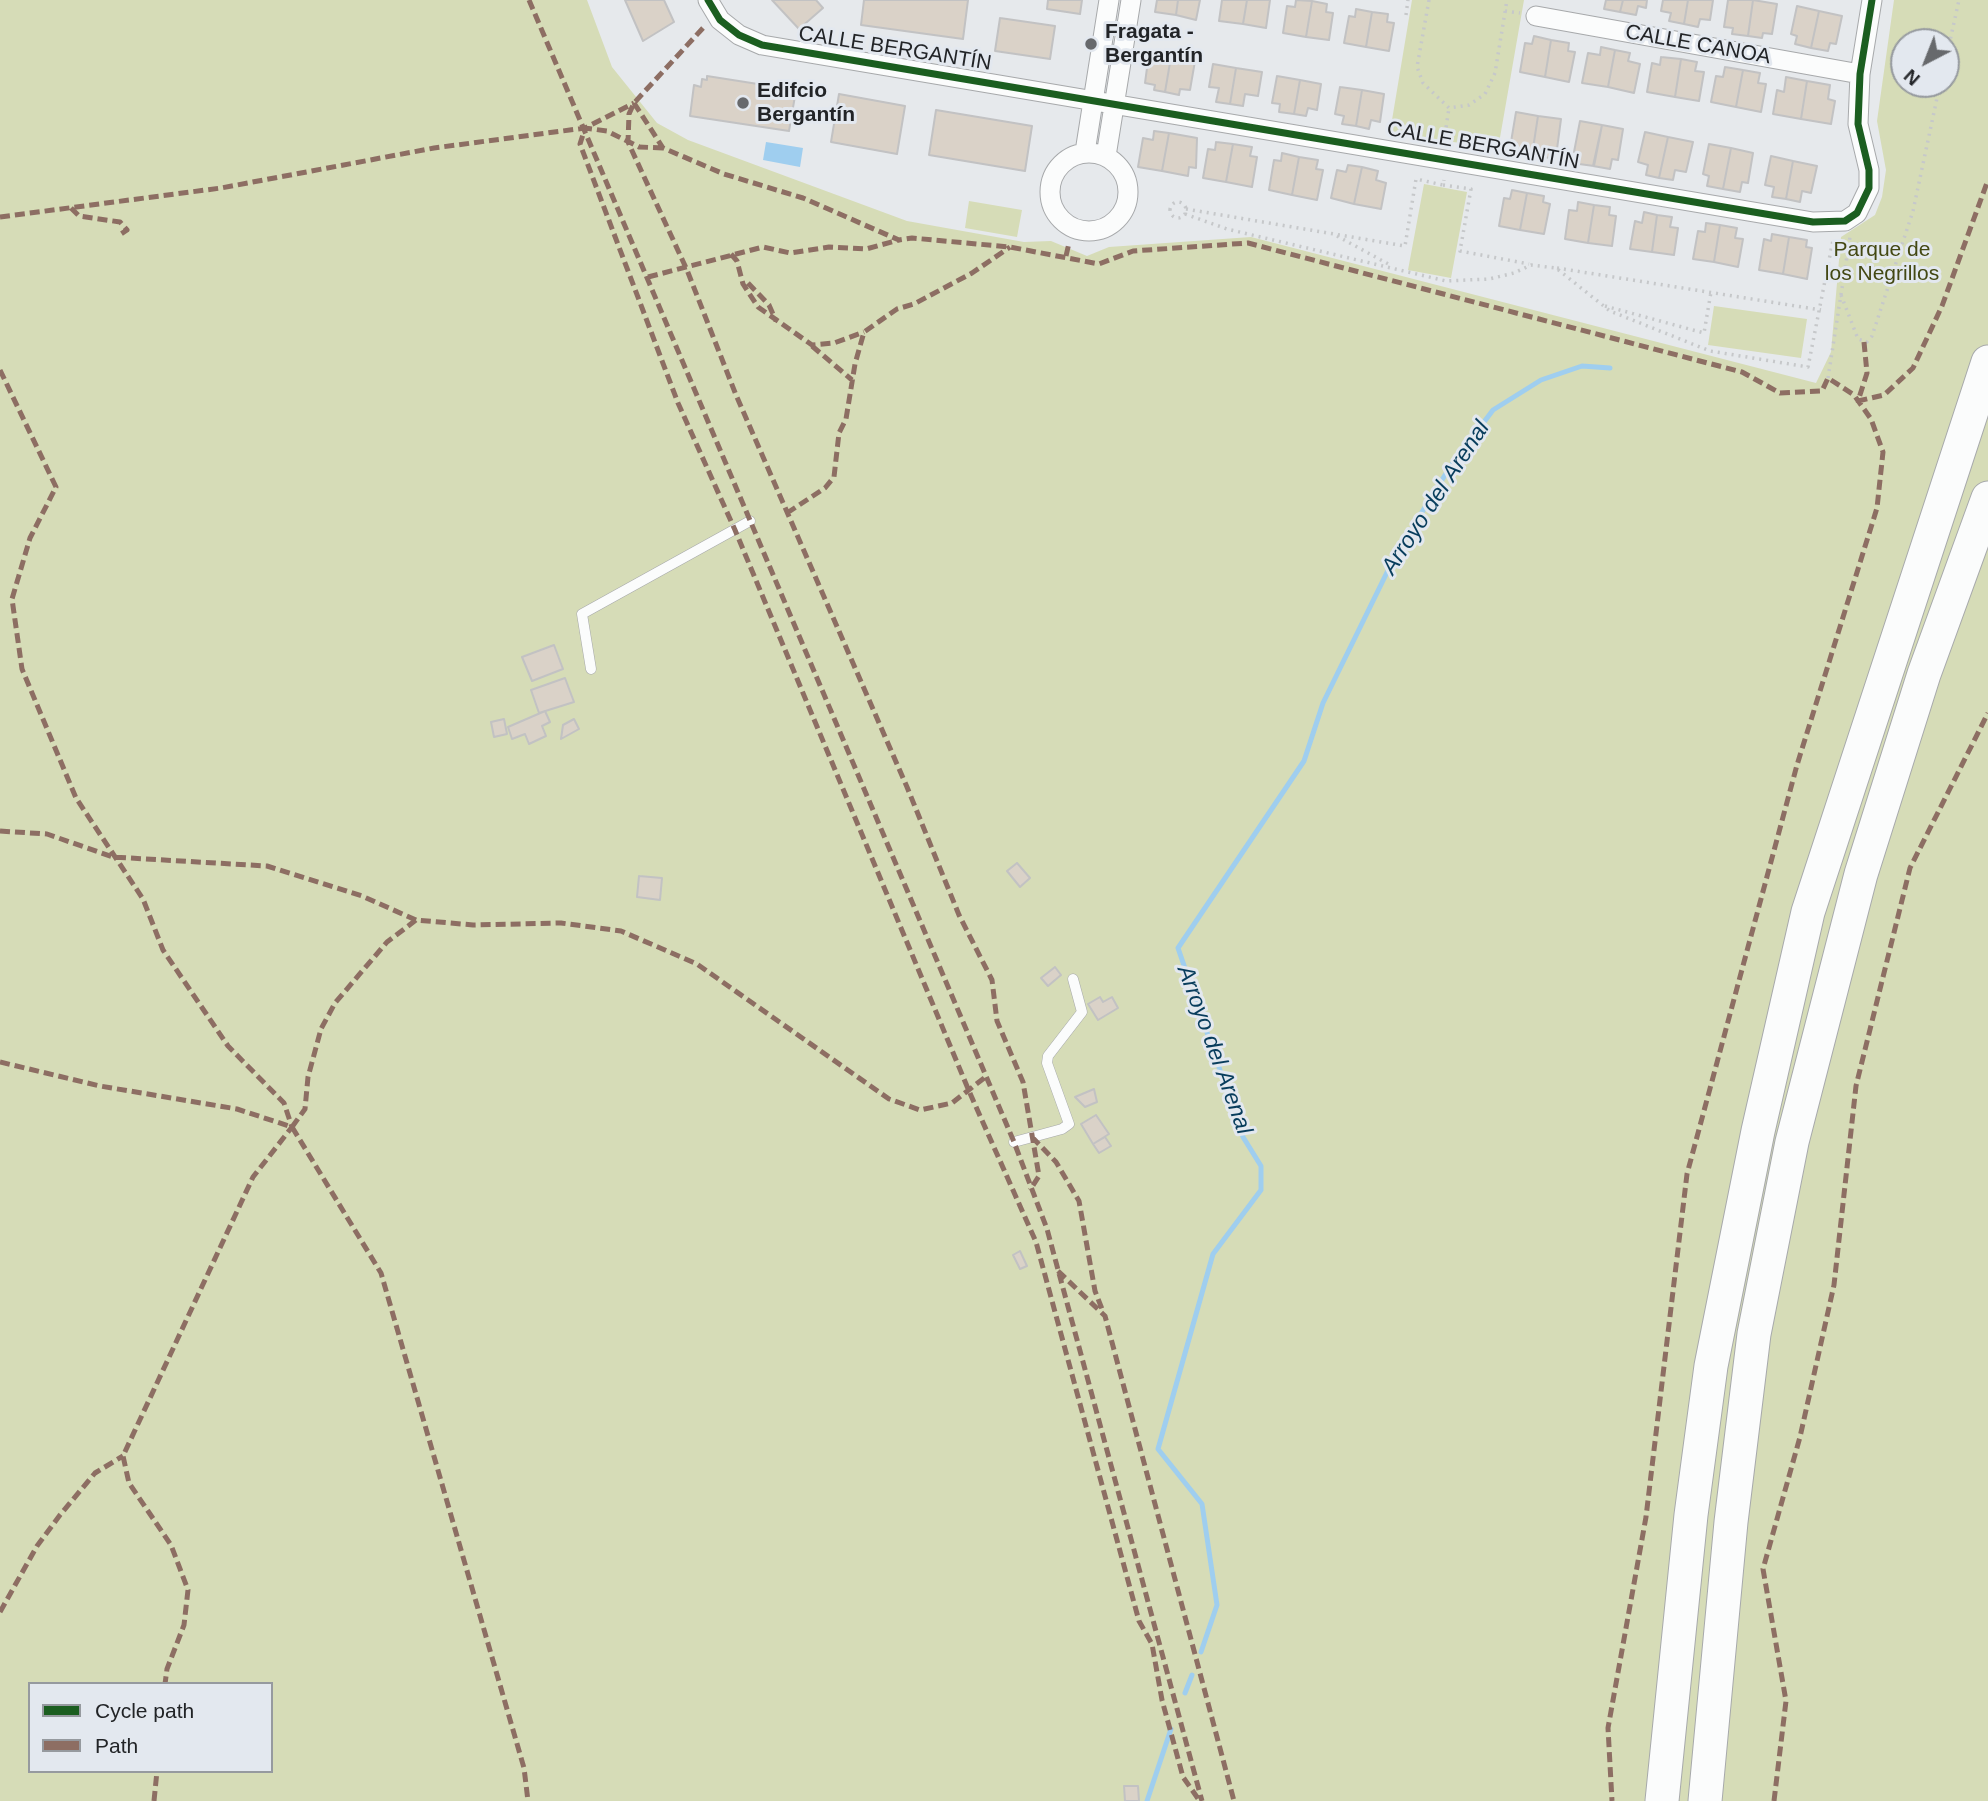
<!DOCTYPE html>
<meta charset="utf-8">
<style>
body{margin:0}
#map{position:relative;width:1988px;height:1801px;overflow:hidden;background:#e6e9ec;font-family:Helvetica,sans-serif}
canvas{display:block}
.legend{position:absolute;left:28px;top:1682px;width:245px;height:91px;box-sizing:border-box;background:#e3e8ef;border:2px solid #969a9f;margin:0;padding:9px 12px;list-style:none;font-size:21px;color:#222427}
.legend li{display:flex;align-items:center;gap:14px;height:35px}
.legend b{width:35px;border:2px solid #969a9f}
.north{position:absolute;left:1890px;top:28px;width:70px;height:70px;box-sizing:border-box;background:#e3e8ef;border:2px solid #969a9f;border-radius:50%;rotate:222deg;font-size:19px;font-weight:700;line-height:28px;text-align:center;color:#222427}
.north::after{content:'';display:block;margin:auto;width:24px;height:32px;background:#67696c;clip-path:polygon(50% 0,100% 100%,50% 72%,0 100%)}
</style>
<div id="map">
<canvas width="1988" height="1801"></canvas>
<ul class="legend">
<li><b style="height:9px;background:#1b5e20"></b>Cycle path</li>
<li><b style="height:9px;background:#8d6e63"></b>Path</li>
</ul>
<div class="north">N</div>
</div>
<script>
const context = document.querySelector('canvas').getContext('2d');
context.lineJoin = 'round';
function fill(path, color) { context.fillStyle = color; context.fill(path, 'evenodd'); }
const poly = rows => new Path2D(rows.map(r => 'M' + r).join(''));
function stroke(path, color, width, dash) { context.strokeStyle = color; context.lineWidth = width; context.lineCap = dash ? 'butt' : 'round'; context.setLineDash(dash || []); context.stroke(path); }
function drawText(font, color, halo, rows, align = 'center') {
  context.font = font + ' Helvetica,sans-serif'; context.lineWidth = 6; context.setLineDash([]); context.textBaseline = 'middle'; context.strokeStyle = halo; context.fillStyle = color; for (const [text, x, y, turn = 0] of rows) {
    context.save(); context.translate(x, y); context.rotate((+turn || 0) * Math.PI / 180); context.textAlign = isNaN(turn) ? turn : align; if (halo) context.strokeText(text, 0, 0); context.fillText(text, 0, 0); context.restore();
  }
}
fill(poly([
 [0,0,587,0,612,67,657,123,688,140,907,221,1024,242,1051,241,1087,256,1109,247,1251,237,1816,383,1831,352,1841,237,1875,215,1882,197,1886,170,1877,121,1894,0,1988,0,1988,1801,0,1801],
 [1904,42,1946,42,1946,84,1904,84],
 [30,1684,271,1684,271,1771,30,1771],
 [1412,0,1524,0,1498,149,1390,132],
 [1424,184,1467,192,1451,278,1408,270],
 [969,201,1022,210,1017,237,965,228],
 [1714,306,1807,319,1801,358,1708,345]
]), '#d6dcb7');
fill(poly([
 [766,142,803,148,800,167,763,160]
]), '#9fceef');
stroke(poly([
 [1201,1652,1217,1605,1202,1504,1158,1449,1213,1254,1261,1190,1261,1166,1243,1137,1178,948,1304,761,1323,703,1396,554,1450,467,1493,410,1541,380,1582,366,1610,368],
 [1185,1693,1192,1675],
 [1147,1801,1171,1729]
]), '#9fceef', 5);
const building = poly([
 [625,0,664,0,674,22,643,41,625,0],
 [772,0,816,0,823,8,799,29,772,0],
 [864,0,968,0,963,39,861,25,864,0],
 [1048,0,1082,0,1080,14,1047,9,1048,0],
 [1157,0,1178,0,1176,15,1155,12,1157,0],
 [1178,0,1200,0,1196,20,1176,15,1178,0],
 [1222,0,1247,0,1243,24,1219,21,1222,0],
 [1247,0,1270,0,1266,28,1243,24,1247,0],
 [1296,0,1312,1,1306,37,1283,33,1287,6,1295,7,1296,0],
 [1606,0,1623,0,1620,12,1604,9,1606,0],
 [1623,0,1647,0,1646,8,1638,6,1636,15,1620,12,1623,0],
 [1663,0,1688,0,1684,24,1669,21,1671,13,1661,11,1663,0],
 [1688,0,1713,0,1710,20,1700,19,1698,27,1684,24,1688,0],
 [1728,0,1753,0,1748,36,1732,34,1733,28,1724,27,1728,0],
 [1753,0,1777,4,1772,34,1763,33,1762,38,1748,36,1753,0],
 [1312,1,1327,4,1326,12,1333,13,1329,40,1306,37,1312,1],
 [1797,6,1819,11,1811,48,1795,44,1797,36,1791,34,1797,6],
 [1356,9,1372,12,1366,47,1344,43,1349,16,1355,17,1356,9],
 [1819,11,1842,16,1836,44,1830,43,1828,51,1811,48,1819,11],
 [1372,12,1388,14,1387,22,1394,23,1389,51,1366,47,1372,12],
 [1000,18,1055,26,1050,59,995,51,1000,18],
 [1534,36,1551,40,1545,77,1520,72,1525,43,1532,44,1534,36],
 [1551,40,1569,43,1568,51,1575,52,1569,82,1545,77,1551,40],
 [1601,47,1615,50,1608,87,1582,83,1588,53,1600,55,1601,47],
 [1615,50,1630,53,1628,61,1640,64,1634,93,1608,87,1615,50],
 [1149,53,1171,57,1165,92,1154,90,1155,85,1145,83,1149,53],
 [1171,57,1195,61,1190,90,1180,89,1179,95,1165,92,1171,57],
 [1661,57,1681,59,1675,97,1647,92,1652,63,1660,65,1661,57],
 [1681,59,1697,62,1695,71,1704,72,1699,101,1675,97,1681,59],
 [1213,64,1236,68,1230,104,1216,102,1219,88,1209,87,1213,64],
 [1725,67,1743,70,1736,107,1711,102,1716,76,1723,77,1725,67],
 [1236,68,1262,72,1258,96,1245,94,1243,106,1230,104,1236,68],
 [1743,70,1760,73,1758,83,1766,84,1761,112,1736,107,1743,70],
 [707,76,796,90,789,131,690,116,694,85,701,87,702,79,707,80,707,76],
 [1277,76,1300,80,1294,114,1279,112,1280,104,1272,103,1277,76],
 [1786,77,1807,81,1801,119,1773,114,1777,90,1784,92,1786,77],
 [1300,80,1321,84,1317,110,1308,108,1306,116,1294,114,1300,80],
 [1807,81,1830,85,1828,99,1835,101,1831,124,1801,119,1807,81],
 [1340,87,1362,90,1356,126,1342,124,1344,116,1335,114,1340,87],
 [1362,90,1384,94,1380,122,1371,120,1369,129,1356,126,1362,90],
 [839,94,905,106,897,154,831,142,839,94],
 [936,110,1032,126,1025,171,929,155,936,110],
 [1516,112,1538,116,1532,155,1515,153,1517,143,1511,142,1516,112],
 [1538,116,1561,119,1557,149,1551,148,1550,158,1532,155,1538,116],
 [1580,121,1602,125,1594,166,1579,164,1580,154,1574,152,1580,121],
 [1602,125,1623,129,1618,160,1612,159,1610,169,1593,166,1602,125],
 [1154,131,1169,133,1162,171,1138,167,1143,138,1153,140,1154,131],
 [1645,132,1668,137,1659,178,1646,175,1648,165,1638,162,1645,132],
 [1169,133,1197,138,1196,168,1189,167,1188,176,1162,171,1169,133],
 [1668,137,1693,142,1686,172,1675,170,1673,180,1659,178,1668,137],
 [1216,142,1233,144,1226,182,1203,178,1208,149,1215,150,1216,142],
 [1233,144,1252,147,1250,156,1257,157,1252,187,1226,182,1233,144],
 [1709,144,1731,148,1723,189,1707,186,1709,176,1703,174,1709,144],
 [1731,148,1753,153,1748,183,1742,182,1740,192,1723,189,1731,148],
 [1282,153,1299,157,1292,195,1269,190,1274,160,1281,161,1282,153],
 [1771,156,1793,161,1786,199,1772,197,1774,187,1765,185,1771,156],
 [1299,157,1318,160,1316,169,1323,170,1317,200,1292,195,1299,157],
 [1793,161,1817,166,1811,193,1802,191,1800,202,1786,199,1793,161],
 [1348,165,1362,167,1354,204,1331,198,1337,170,1346,172,1348,165],
 [1362,167,1378,171,1376,180,1386,183,1381,209,1354,204,1362,167],
 [1512,190,1527,193,1520,230,1499,226,1504,198,1510,199,1512,190],
 [1527,193,1544,196,1543,202,1550,204,1544,234,1520,230,1527,193],
 [1578,202,1594,205,1588,243,1565,239,1569,210,1577,211,1578,202],
 [1594,205,1610,207,1609,215,1616,216,1612,246,1588,243,1594,205],
 [1644,212,1657,215,1652,252,1630,249,1635,221,1642,223,1644,212],
 [1657,215,1672,217,1670,227,1678,228,1674,255,1652,252,1657,215],
 [1706,223,1720,225,1714,262,1693,259,1698,231,1705,232,1706,223],
 [1720,225,1737,228,1735,238,1743,239,1738,267,1714,262,1720,225],
 [1772,234,1789,237,1783,274,1759,270,1764,239,1771,241,1772,234],
 [1789,237,1807,240,1806,247,1812,248,1807,279,1783,274,1789,237],
 [554,645,563,669,532,681,522,657,554,645],
 [565,678,574,702,539,713,531,690,565,678],
 [545,711,550,722,542,726,546,736,529,744,525,734,512,739,508,727,545,711],
 [504,719,507,734,494,737,491,722,504,719],
 [574,719,579,729,561,739,563,725,574,719],
 [1017,863,1030,878,1020,887,1007,871,1017,863],
 [639,876,662,878,660,900,637,897,639,876],
 [1055,967,1061,975,1048,986,1041,978,1055,967],
 [1100,997,1103,1002,1112,997,1118,1008,1098,1020,1088,1004,1100,997],
 [1094,1089,1097,1102,1085,1107,1075,1097,1094,1089],
 [1096,1115,1109,1134,1093,1144,1081,1124,1096,1115],
 [1105,1137,1111,1146,1099,1153,1093,1144,1105,1137],
 [1020,1251,1027,1266,1020,1269,1013,1255,1020,1251],
 [1124,1786,1138,1786,1139,1801,1125,1801,1124,1786]
]);
fill(building, '#dad2c8');
stroke(building, '#c2c2c3', 2);
const service = poly([
 [591,669,582,614,750,521],
 [1014,1142,1062,1129,1069,1124,1047,1063,1048,1056,1082,1012,1073,979]
]);
const minor = poly([
 [708,0,720,20,739,35,762,45,1813,222,1845,221,1857,213,1869,188,1869,170,1858,124,1860,74,1872,0],
 [1536,16,1860,74],
 [1085,152,1109,0],
 '1050 192a39 39 0 1 1 78 0a39 39 0 1 1-78 0Z',
 [1106,156,1131,0]
]);
const motorway = poly([
 [1662,1801,1691,1515,1711,1366,1758,1131,1808,912,1988,362],
 [1705,1801,1731,1522,1754,1334,1792,1142,1861,874,1924,674,1988,498]
]);
stroke(service, '#a7a9ab', 11);
stroke(minor, '#a7a9ab', 21);
stroke(motorway, '#a7a9ab', 35);
stroke(poly([
 [1429,0,1417,67,1423,83,1449,108,1469,105,1485,94,1495,73,1507,0],
 [1505,11,1520,13],
 [1406,15,1408,0],
 [1946,59,1959,0],
 [1444,141,1449,108],
 [1443,185,1471,189,1460,251,1529,264],
 '1170 210a8 8 0 1 1 16 0a8 8 0 1 1-16 0Z',
 [1186,209,1405,246,1416,179,1443,185,1444,180],
 [1185,214,1227,229,1446,281,1489,279,1514,273,1531,265,1556,268,1610,311,1710,351,1808,367,1833,240],
 [1337,236,1392,266],
 [1557,268,1821,310],
 [1841,295,1858,339,1867,342,1872,336,1913,211,1940,84],
 [1605,306,1704,333,1711,292],
 [1828,378,1850,237]
]), '#c6c8ca', 3.5, [2, 5]);
stroke(service, '#fbfcfc', 10);
stroke(minor, '#fbfcfc', 19);
stroke(motorway, '#fbfcfc', 33);
stroke(poly([
 [529,0,1014,1142,1047,1229,1202,1801],
 [703,28,634,103,629,114,628,142,687,270,736,395,907,787,959,915,992,980,997,1021,1023,1082,1039,1176,1030,1190],
 [634,103,663,148,724,174,803,198,899,240,912,238,1010,247,1099,264,1133,251,1248,243,1742,372,1780,393,1822,391,1828,378,1854,395,1871,419,1883,452,1877,508,1797,765,1687,1174,1646,1517,1608,1728,1612,1801],
 [663,148,639,147,607,131,585,128,580,144,678,403,735,530,969,1091,1036,1242,1139,1621,1152,1644,1162,1700,1183,1777,1199,1800],
 [71,208,79,216,120,222,127,230,118,236],
 [0,217,221,188,434,148,585,128,634,103],
 [731,254,737,261,743,284,758,307,812,345,834,343,864,332],
 [1066,256,1069,243],
 [648,277,763,247,790,253,829,247,866,249,899,240],
 [748,283,769,305,776,321],
 [1864,342,1867,373,1858,401,1884,395,1913,368,1942,306,1988,180],
 [812,346,852,380],
 [0,370,56,487,30,538,12,599,22,669,76,798,143,899,163,950,228,1046,284,1103,292,1127,253,1177,123,1456,129,1483,171,1545,188,1590,184,1625,167,1669,165,1684],
 [787,513,825,488,834,477,839,433,846,419,855,364,864,332,897,309,914,304,972,273,1010,247],
 [0,831,47,834,113,857,267,866,362,896,416,920],
 [0,1062,100,1086,237,1109,292,1127,381,1273,524,1768,528,1801],
 [292,1127,305,1109,308,1077,321,1029,335,1003,387,942,416,920,473,925,561,923,621,931,697,964,889,1099,920,1110,952,1103,988,1075],
 [1032,1137,1056,1162,1079,1201,1095,1291,1102,1309],
 [1058,1271,1105,1316,1234,1801],
 [0,1612,37,1546,60,1515,95,1473,123,1456],
 [154,1801,157,1771],
 [1774,1801,1786,1701,1763,1569,1800,1437,1834,1285,1856,1086,1910,868,1988,713]
]), '#8d6e63', 5, [10, 5]);
stroke(poly([
 [708,0,720,20,739,35,762,45,1813,222,1845,221,1857,213,1869,188,1869,170,1858,124,1860,74,1872,0]
]), '#1b5e20', 7);
for (const [x, y, r, color] of [
 [1091,44,7,"#67696c"],
 [743,103,7,"#67696c"]
]) { const dot = new Path2D(); dot.arc(x, y, r, 0, 2 * Math.PI); context.fillStyle = color; context.fill(dot); stroke(dot, '#e3e8ef', 2.5); }
drawText('bold 21px', '#222427', '#e3e8ef', [
 ["Fragata -",1105,32],
 ["Bergantín",1105,56],
 ["Edifcio",757,91],
 ["Bergantín",757,115]
], 'left');
drawText('21px', '#222427', '#e3e8ef', [
 ["CALLE CANOA",1698,45,10],
 ["CALLE BERGANTÍN",895,49,9],
 ["CALLE BERGANTÍN",1483,146,10]
]);
drawText('21px', '#434813', '#e3e8ef', [
 ["Parque de",1882,250],
 ["los Negrillos",1882,274]
]);
drawText('italic 23px', '#083d5c', '#e3e8ef', [
 ["Arroyo del Arenal",1436,498,-57],
 ["Arroyo del Arenal",1214,1050,70]
]);
</script>
